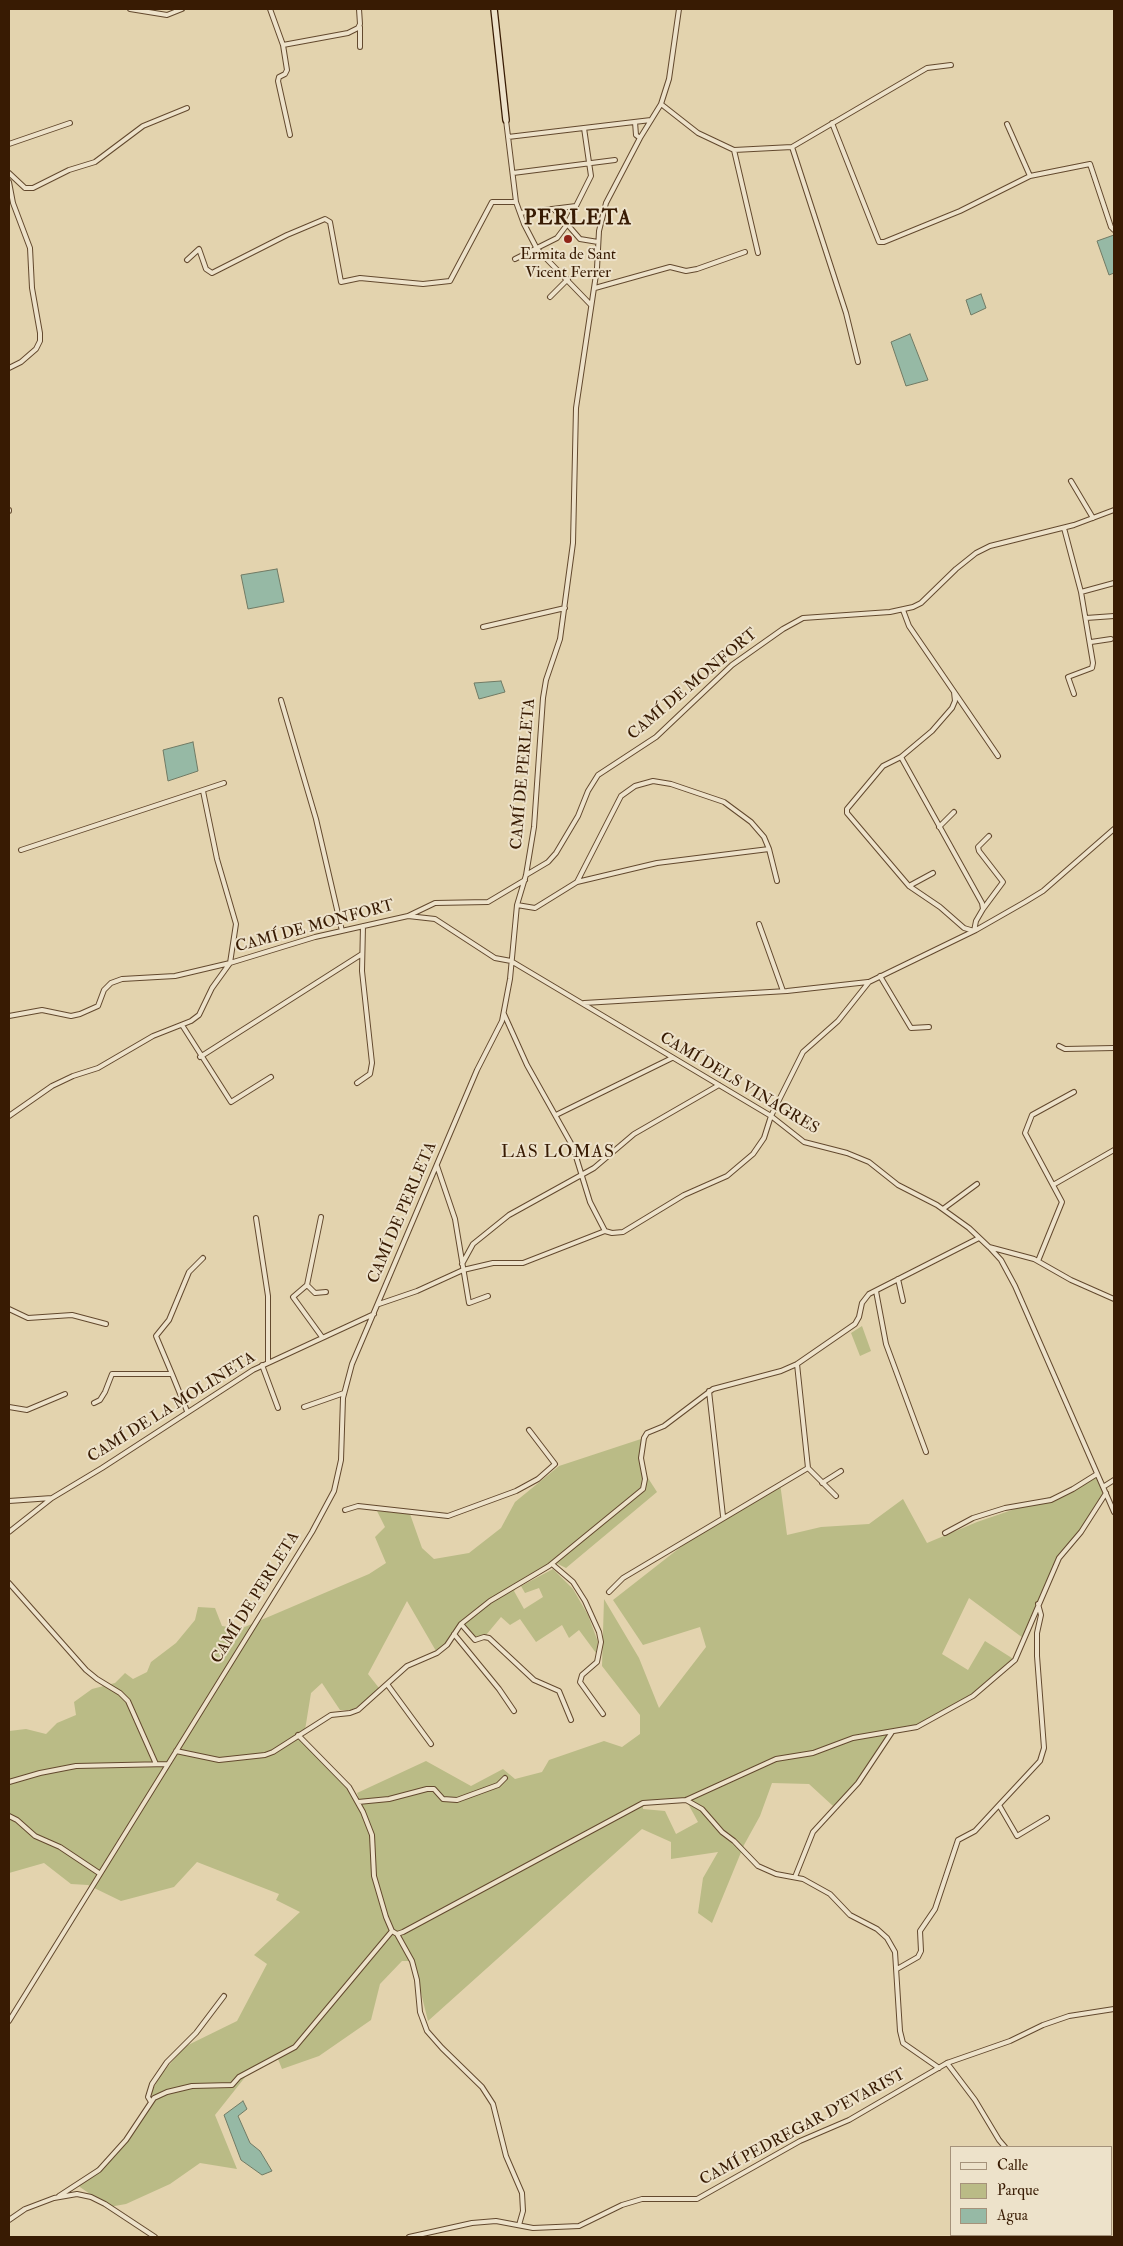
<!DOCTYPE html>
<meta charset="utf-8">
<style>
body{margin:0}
#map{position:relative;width:1123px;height:2246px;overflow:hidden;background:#e3d3ae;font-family:"IM FELL Double Pica",serif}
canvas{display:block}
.frame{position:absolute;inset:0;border:10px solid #381b03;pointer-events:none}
.legend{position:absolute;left:950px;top:2146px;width:162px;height:90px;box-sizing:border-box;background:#ede2ca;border:1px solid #a5927a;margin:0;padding:6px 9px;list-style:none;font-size:15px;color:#381b03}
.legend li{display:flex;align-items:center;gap:10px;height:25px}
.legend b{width:25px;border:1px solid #a5927a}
</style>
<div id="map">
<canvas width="1123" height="2246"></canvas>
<div class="frame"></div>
<ul class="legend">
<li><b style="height:6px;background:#ede2ca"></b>Calle</li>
<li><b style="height:14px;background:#babb86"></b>Parque</li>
<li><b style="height:14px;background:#96b9a5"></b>Agua</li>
</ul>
</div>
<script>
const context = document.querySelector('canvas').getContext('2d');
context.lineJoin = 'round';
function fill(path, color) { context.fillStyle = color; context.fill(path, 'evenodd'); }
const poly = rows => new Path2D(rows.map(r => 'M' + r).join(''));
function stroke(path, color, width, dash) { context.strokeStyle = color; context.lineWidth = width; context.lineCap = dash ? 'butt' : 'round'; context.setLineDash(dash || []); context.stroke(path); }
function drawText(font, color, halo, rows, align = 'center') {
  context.font = font + ' "IM FELL Double Pica",serif'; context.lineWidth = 4; context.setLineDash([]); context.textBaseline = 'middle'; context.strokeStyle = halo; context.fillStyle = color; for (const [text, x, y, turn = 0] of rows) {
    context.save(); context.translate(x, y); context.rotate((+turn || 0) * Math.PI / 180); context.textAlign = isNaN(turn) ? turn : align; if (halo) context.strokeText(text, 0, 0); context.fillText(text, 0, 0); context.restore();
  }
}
fill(poly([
 [862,1326,871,1351,860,1356,851,1333],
 [644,1438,639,1456,648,1478,657,1492,566,1568,554,1562,525,1577,514,1591,524,1609,543,1597,539,1588,525,1593,521,1586,553,1569,573,1589,588,1615,598,1642,596,1653,579,1630,569,1638,562,1625,536,1642,520,1619,510,1625,501,1617,486,1635,484,1634,474,1639,460,1623,447,1645,436,1651,407,1601,368,1674,379,1688,363,1704,351,1710,340,1710,322,1683,311,1693,305,1730,298,1735,349,1787,364,1814,357,1793,426,1761,471,1786,503,1769,515,1779,542,1772,549,1760,604,1741,622,1747,640,1734,640,1715,602,1666,604,1599,639,1658,659,1708,706,1647,700,1627,643,1645,613,1600,705,1528,780,1483,787,1535,821,1527,869,1524,903,1499,927,1543,977,1522,1073,1489,1097,1474,1104,1496,1059,1558,1023,1638,969,1598,942,1654,968,1670,985,1641,1015,1660,973,1696,917,1727,890,1733,864,1777,833,1806,809,1784,772,1783,760,1816,744,1845,712,1923,698,1913,703,1878,718,1852,671,1859,671,1842,642,1829,428,2021,413,1961,402,1961,380,1984,371,2020,319,2056,282,2069,278,2059,246,2076,215,2115,237,2169,200,2163,170,2184,126,2204,109,2207,77,2185,116,2151,154,2098,151,2093,160,2076,184,2047,237,2021,267,1964,254,1955,300,1912,276,1900,279,1894,197,1862,174,1887,121,1901,88,1885,71,1884,44,1863,9,1873,9,1731,26,1729,46,1734,57,1723,76,1715,74,1702,92,1689,115,1683,125,1673,133,1679,147,1672,151,1662,176,1643,195,1620,198,1607,215,1608,222,1626,240,1629,369,1574,386,1563,375,1537,385,1527,377,1511,410,1514,422,1548,434,1559,469,1553,501,1528,515,1502,559,1466],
 [686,1800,698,1822,676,1834,665,1811,643,1809,643,1803]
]), '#babb86');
const water = poly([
 [1114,235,1114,273,1109,275,1097,241,1114,235],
 [981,294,986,308,971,315,966,300,981,294],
 [910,334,928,380,906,386,891,342,910,334],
 [277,569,284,602,248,609,241,575,277,569],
 [501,681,505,692,479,699,474,683,501,681],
 [193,742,198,771,168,781,163,750,193,742],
 [243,2101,247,2109,238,2116,250,2143,260,2151,272,2171,262,2175,241,2160,224,2115,243,2101]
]);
fill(water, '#96b9a5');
stroke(water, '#707a64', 1);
const street = poly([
 [130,9,167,15,182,9],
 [270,9,283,45],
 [360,47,360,27],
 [661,104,698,133,734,150,792,147,927,68,951,65],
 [506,120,516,202,524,224,537,249,591,305],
 [635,122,636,135,640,138],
 [832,123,879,242,884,242,960,211,1030,176],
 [1007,124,1030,176,1090,164,1111,227,1114,230],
 [290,135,278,81,279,77,285,74,287,70,283,45,348,33,358,28,360,24,359,9],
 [508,137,651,120],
 [9,144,70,123],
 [792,147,846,313,858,362],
 [734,150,758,253],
 [9,173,25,188,33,188,69,170,95,162,143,126,187,108],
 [513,173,615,160],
 [9,182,13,203,30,248,32,288,40,333,40,341,36,349,21,362,9,368],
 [554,209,580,239,598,242],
 [520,213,576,206],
 [515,259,557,238,566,226,591,176,584,128],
 [187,260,199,249,206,269,212,273,287,235,325,219,330,222,341,282,360,278,423,284,450,281,492,202,516,202],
 [595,288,670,267,686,271,697,269,745,252],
 [550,297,568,279],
 [1071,481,1093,518],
 [9,510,9,511],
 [1064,528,1081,592,1093,663,1092,668,1068,677,1074,694],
 [1081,592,1114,583],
 [903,610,909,626,998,756],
 [1086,618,1114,616],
 [483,627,565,608],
 [1091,642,1111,639],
 [281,700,316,819,342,931],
 [901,757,883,766,847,809,847,813,909,886,940,907,964,928,974,931,976,921,983,909,982,903,901,757,932,731,952,708,955,701,954,692],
 [939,827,954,812],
 [21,850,224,783],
 [526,875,548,862,556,853,578,816,588,791,598,775,656,737,732,665,783,629,803,618,890,612,913,607,921,603,956,569,976,553,990,546,1074,525,1114,510],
 [577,882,657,863,769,849,777,881],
 [909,886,933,873],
 [517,905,535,908,577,882,621,796,635,786,653,781,671,784,724,802,751,822,764,837,769,849],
 [983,909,1003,882,979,851,978,847,989,836],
 [408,916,435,919,495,958,511,961,771,1116,804,1142,847,1153,869,1162,898,1185,937,1205,969,1228,989,1247,1034,1259,1071,1280,1114,1299],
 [759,924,783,991],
 [880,976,911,1028,929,1027],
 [584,1003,787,991,868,982],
 [504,1014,527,1065,573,1147,590,1202,605,1231],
 [9,1016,42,1010,71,1016,80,1014,98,1006,104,990,111,983,122,979,175,976,230,963,236,924,217,859,203,791],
 [182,1025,231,1102,271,1077],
 [1059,1046,1065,1049,1114,1048],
 [200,1057,362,954],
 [357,1083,370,1074,372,1063,362,971,363,926],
 [556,1115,672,1058],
 [9,1116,52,1086,73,1076,98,1068,153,1036,191,1021,199,1015,212,988,230,963,315,937,408,916,435,903,488,902,525,880],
 [437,1166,455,1219,469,1303,488,1296],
 [1053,1185,1114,1150],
 [943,1209,977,1184],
 [256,1218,268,1296,268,1362],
 [990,1248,1001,1260,1015,1286,1114,1512],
 [1038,1261,1062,1202,1025,1133,1032,1115,1074,1092],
 [462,1264,473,1244,509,1215,594,1168,634,1134,719,1085],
 [898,1279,903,1301],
 [307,1285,321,1217],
 [876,1291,886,1344,926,1452],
 [379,1304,417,1291,463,1270,493,1263,523,1263,605,1231,612,1233,623,1232,684,1195,727,1176,753,1154,764,1138,771,1116,803,1052,838,1021,869,982,976,930,1025,902,1043,891,1114,829],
 [9,1309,28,1318,72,1315,106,1324],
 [322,1337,293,1297,307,1285,315,1293,326,1292],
 [262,1365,278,1408],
 [172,1374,156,1336,169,1320,189,1272,203,1258],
 [709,1391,723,1516],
 [94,1403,100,1400,105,1392,112,1374,172,1374,187,1411],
 [9,1407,27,1410,65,1394],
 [304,1407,344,1393],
 [808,1468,836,1496],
 [822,1483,841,1471],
 [1103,1487,1114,1480],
 [9,1501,52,1498,102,1468,253,1370,374,1314],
 [345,1510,358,1506,448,1516,516,1491,538,1479,555,1464,529,1430],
 [9,1532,52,1498],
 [945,1533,973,1518,1005,1508,1051,1500,1073,1489,1097,1474],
 [552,1564,573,1582,585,1601,599,1632,601,1642,597,1662,582,1675,580,1682,603,1714],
 [9,1583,86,1670,97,1679,120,1693,128,1701,156,1764],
 [609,1592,623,1578,808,1468,797,1364],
 [1038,1604,1041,1615,1037,1633,1037,1656,1044,1748,1040,1761,999,1805,1017,1836,1047,1818],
 [461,1624,475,1640,484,1637,489,1638,534,1680,559,1691,571,1720],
 [454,1634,499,1689,514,1711],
 [387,1684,431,1744],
 [298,1735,349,1787,363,1812,372,1835,374,1876,386,1917,392,1931,397,1934,403,1932,643,1803,686,1800,776,1759,813,1753,853,1738,917,1727,973,1696,1015,1660,1059,1558,1081,1532,1106,1493],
 [176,1751,219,1760,265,1755,273,1752,331,1715,350,1713,358,1710,407,1666,437,1653,447,1645,461,1624,490,1601,549,1566,643,1489,645,1479,641,1458,644,1438,647,1433,664,1426,713,1389,781,1371,797,1364,855,1324,859,1317,862,1303,869,1294,979,1238],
 [9,1782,40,1773,76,1766,168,1764],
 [686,1800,702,1809,722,1832,734,1841,758,1866,776,1874,803,1879,830,1894,850,1915,877,1929,887,1938,895,1952,900,2031,903,2043,939,2068],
 [358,1802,389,1799,427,1789,434,1789,443,1799,457,1800,498,1785,505,1778],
 [9,1816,17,1820,35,1836,60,1847,99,1873],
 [795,1877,813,1832,858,1783,892,1732],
 [397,1934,412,1961,417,1980,420,2012,427,2031,442,2048,482,2087,493,2104,506,2156,522,2193,523,2211,519,2225],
 [897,1969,918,1957,921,1951,920,1931,935,1909,958,1840,975,1831,999,1805],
 [9,2021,312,1532,334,1491,341,1460,343,1398,352,1364,477,1070,502,1021,510,979,517,905,526,875,534,827,543,698,546,680,560,639,573,543,576,408,597,268,599,231,606,203,640,138,661,104,669,79,679,9],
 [947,2063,975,2100,999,2140,1005,2147],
 [151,2102,148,2097,152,2084,167,2062,196,2033,224,1996],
 [59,2196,99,2170,126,2140,154,2098,167,2092,192,2086,232,2085,239,2077,295,2047,392,1931],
 [9,2220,25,2209,54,2198,77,2194,91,2197,105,2204,155,2237],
 [1085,2235,1086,2237],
 [409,2237,472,2223,496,2221,533,2228,579,2226,622,2205,642,2199,697,2199,800,2141,849,2120,947,2063,1010,2041,1043,2025,1069,2016,1114,2009]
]);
const secondary = poly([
 [494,9,506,120]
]);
stroke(street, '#63492e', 6);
stroke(secondary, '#381b03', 8);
stroke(street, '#ede2ca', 4);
stroke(secondary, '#ede2ca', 5.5);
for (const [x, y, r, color] of [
 [568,239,5,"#8f2418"]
]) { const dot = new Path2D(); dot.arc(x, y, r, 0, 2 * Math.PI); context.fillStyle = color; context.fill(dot); stroke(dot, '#ede2ca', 2); }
drawText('16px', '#381b03', '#ede2ca', [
 ["Ermita de Sant",568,256],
 ["Vicent Ferrer",568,274]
]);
drawText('16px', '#381b03', '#ede2ca', [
 ["CAMÍ DE MONFORT",693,685,-40],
 ["CAMÍ DE PERLETA",524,774,-85],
 ["CAMÍ DE MONFORT",315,927,-15],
 ["CAMÍ DELS VINAGRES",739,1084,31],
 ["CAMÍ DE PERLETA",403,1213,-67],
 ["CAMÍ DE LA MOLINETA",172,1408,-32],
 ["CAMÍ DE PERLETA",256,1598,-58],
 ["CAMÍ PEDREGAR D'EVARIST",803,2128,-28]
]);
context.letterSpacing = '1px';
drawText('18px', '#381b03', '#ede2ca', [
 ["LAS LOMAS",558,1153]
]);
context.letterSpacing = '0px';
context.letterSpacing = '1px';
drawText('bold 21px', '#381b03', '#ede2ca', [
 ["PERLETA",578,219]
]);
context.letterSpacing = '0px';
</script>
